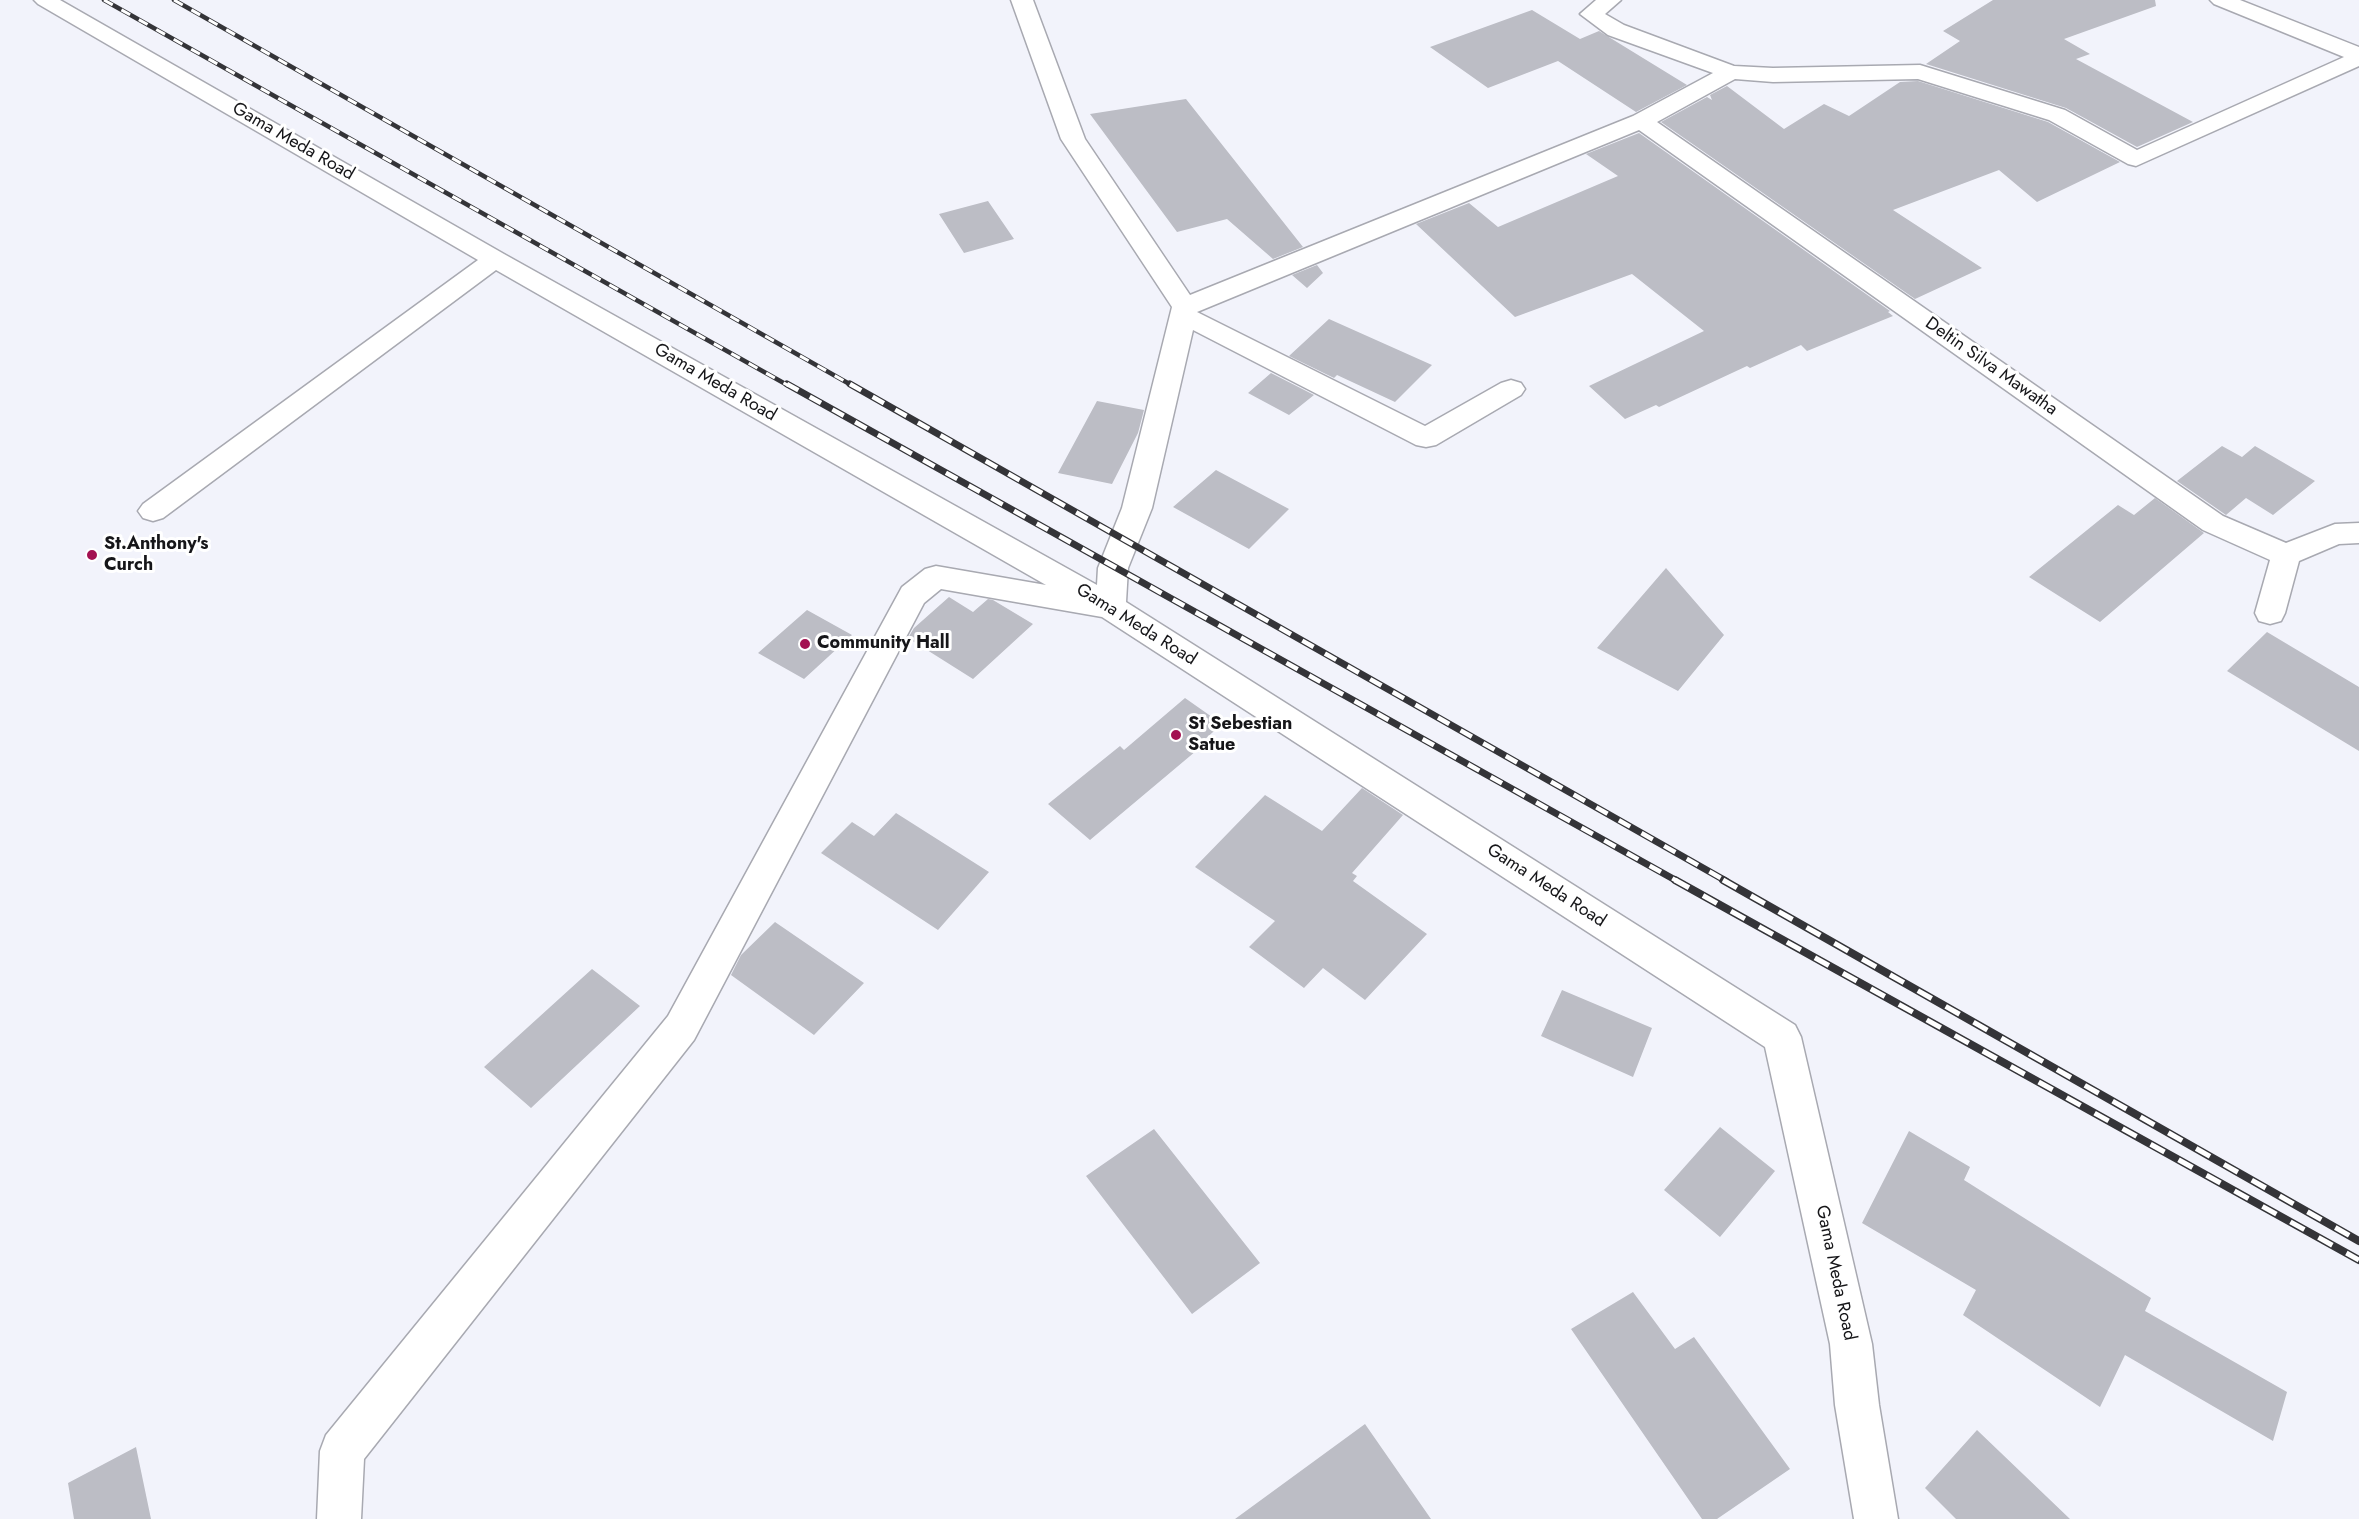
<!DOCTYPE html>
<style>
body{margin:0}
canvas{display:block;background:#f2f3fb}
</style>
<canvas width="2359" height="1519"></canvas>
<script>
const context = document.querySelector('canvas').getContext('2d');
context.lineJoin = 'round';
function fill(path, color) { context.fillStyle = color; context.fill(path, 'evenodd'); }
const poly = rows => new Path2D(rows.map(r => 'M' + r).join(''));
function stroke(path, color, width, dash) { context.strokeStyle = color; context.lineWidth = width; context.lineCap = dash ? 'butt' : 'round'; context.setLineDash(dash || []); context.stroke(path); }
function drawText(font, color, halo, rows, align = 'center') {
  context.font = font + ' Jost,sans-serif'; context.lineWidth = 6; context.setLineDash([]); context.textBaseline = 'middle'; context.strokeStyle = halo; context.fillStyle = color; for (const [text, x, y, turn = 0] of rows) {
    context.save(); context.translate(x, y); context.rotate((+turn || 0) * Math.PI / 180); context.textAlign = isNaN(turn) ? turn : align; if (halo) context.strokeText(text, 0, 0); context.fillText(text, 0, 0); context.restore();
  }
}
fill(poly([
 [1993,0,2155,0,2156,6,2064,39,2090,54,2076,59,2193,122,2137,147,2066,108,1926,64,1960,41,1943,31],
 [1532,10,1580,39,1599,31,1687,85,1636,112,1558,61,1488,88,1430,47],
 [1918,81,2048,122,2120,162,2037,202,1999,170,1893,210,1982,268,1915,299,1661,122,1707,97,1712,100,1710,95,1727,86,1784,129,1824,104,1849,116,1900,82],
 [1186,99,1303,247,1273,259,1227,219,1177,232,1090,114],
 [1639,133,1890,311,1888,312,1893,316,1807,351,1801,345,1750,368,1747,366,1659,407,1656,405,1625,419,1589,386,1704,331,1632,274,1515,317,1416,224,1469,203,1498,227,1618,176,1586,154],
 [988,201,1014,239,964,253,939,214],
 [1317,265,1323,273,1307,288,1292,275],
 [1329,319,1432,365,1395,402,1337,375,1334,378,1289,356],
 [1271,373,1314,395,1289,415,1248,393],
 [1097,401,1144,410,1138,433,1112,484,1058,473],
 [2222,446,2242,457,2255,446,2315,481,2273,515,2246,498,2226,515,2177,481],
 [1216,470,1289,509,1249,549,1173,507],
 [2155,498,2204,533,2100,622,2029,577,2118,505,2134,515],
 [1666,568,1724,635,1678,691,1597,648],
 [949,597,973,612,988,599,993,600,1033,624,973,679,908,638,914,628],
 [807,610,852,635,804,679,758,653],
 [2267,632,2359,687,2359,751,2227,671],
 [1185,698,1222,724,1194,749,1196,751,1090,840,1048,804,1120,746,1124,750],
 [1362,788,1403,815,1352,873,1357,876,1353,881,1427,934,1365,1000,1323,968,1304,988,1249,947,1275,921,1195,867,1265,795,1322,831],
 [896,813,989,872,938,930,821,853,852,822,874,836],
 [775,922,864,983,814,1035,731,975,741,955],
 [592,969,640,1006,531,1108,484,1067],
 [1562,990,1652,1028,1633,1077,1541,1036],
 [1720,1127,1775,1171,1720,1237,1664,1190],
 [1154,1129,1260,1263,1192,1314,1086,1176],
 [1909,1131,1970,1167,1964,1180,2151,1298,2145,1311,2287,1392,2273,1441,2125,1355,2100,1407,1963,1315,1976,1290,1862,1223],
 [1633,1292,1675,1349,1694,1337,1790,1469,1717,1519,1702,1519,1571,1329],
 [1365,1424,1431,1519,1235,1519],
 [1977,1430,2070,1519,1956,1519,1925,1488],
 [136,1447,151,1519,74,1519,68,1483]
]), '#bcbdc5');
const minor = poly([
 [34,0,60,0,504,254,1097,585,1098,568,1122,508,1172,307,1061,139,1011,0,1033,0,1085,139,1190,295,1633,116,1713,73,1608,35,1580,14,1596,0,1621,0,1605,14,1624,25,1734,66,1773,68,1920,65,2065,110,2137,150,2344,57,2214,4,2210,0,2240,0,2359,47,2359,66,2136,166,2128,164,2049,120,1918,79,1773,82,1735,79,1657,122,2223,516,2286,543,2335,524,2359,523,2359,543,2339,544,2299,561,2285,613,2281,621,2270,624,2259,621,2255,613,2270,560,2203,530,1639,130,1197,312,1425,426,1501,383,1511,380,1521,383,1525,389,1521,395,1436,445,1426,447,1416,445,1193,330,1152,508,1128,568,1126,602,1795,1025,1801,1037,1872,1344,1879,1405,1898,1519,1854,1519,1835,1405,1830,1344,1765,1047,1102,617,941,589,924,603,694,1040,364,1459,361,1519,317,1519,320,1451,326,1435,668,1016,902,587,925,569,936,566,1046,585,496,270,163,518,153,521,143,518,138,511,143,504,478,260,38,4,34,0]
]);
stroke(minor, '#a8a9b1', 3);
fill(minor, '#fff');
const railFar2 = poly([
 [104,0,789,386],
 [174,0,853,386]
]);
const railFar1 = poly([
 [787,384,1677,881],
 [850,384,1726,881]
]);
const rail = poly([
 [1675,880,2359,1260],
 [1723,880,2359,1241]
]);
stroke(railFar2, '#343438', 4.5);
stroke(railFar1, '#343438', 7);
stroke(rail, '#343438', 8);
stroke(railFar2, '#fff', 3, [10]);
stroke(railFar1, '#fff', 4.5, [13]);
stroke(rail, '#fff', 5, [16]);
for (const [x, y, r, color] of [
 [92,555,6,"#a31151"],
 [805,644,6,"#a31151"],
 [1176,735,6,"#a31151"]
]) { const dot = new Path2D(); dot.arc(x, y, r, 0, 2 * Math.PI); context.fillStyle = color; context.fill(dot); stroke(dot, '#fff', 2); }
drawText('18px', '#161619', '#fff', [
 ["Gama Meda Road",293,142,30],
 ["Deltin Silva Mawatha",1991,367,35],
 ["Gama Meda Road",715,383,30],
 ["Gama Meda Road",1136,625,32],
 ["Gama Meda Road",1546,886,33],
 ["Gama Meda Road",1835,1273,78]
]);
drawText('bold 18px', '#161619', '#fff', [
 ["St.Anthony's",104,545],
 ["Curch",104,566],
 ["Community Hall",817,644],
 ["St Sebestian",1188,725],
 ["Satue",1188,746]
], 'left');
</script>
